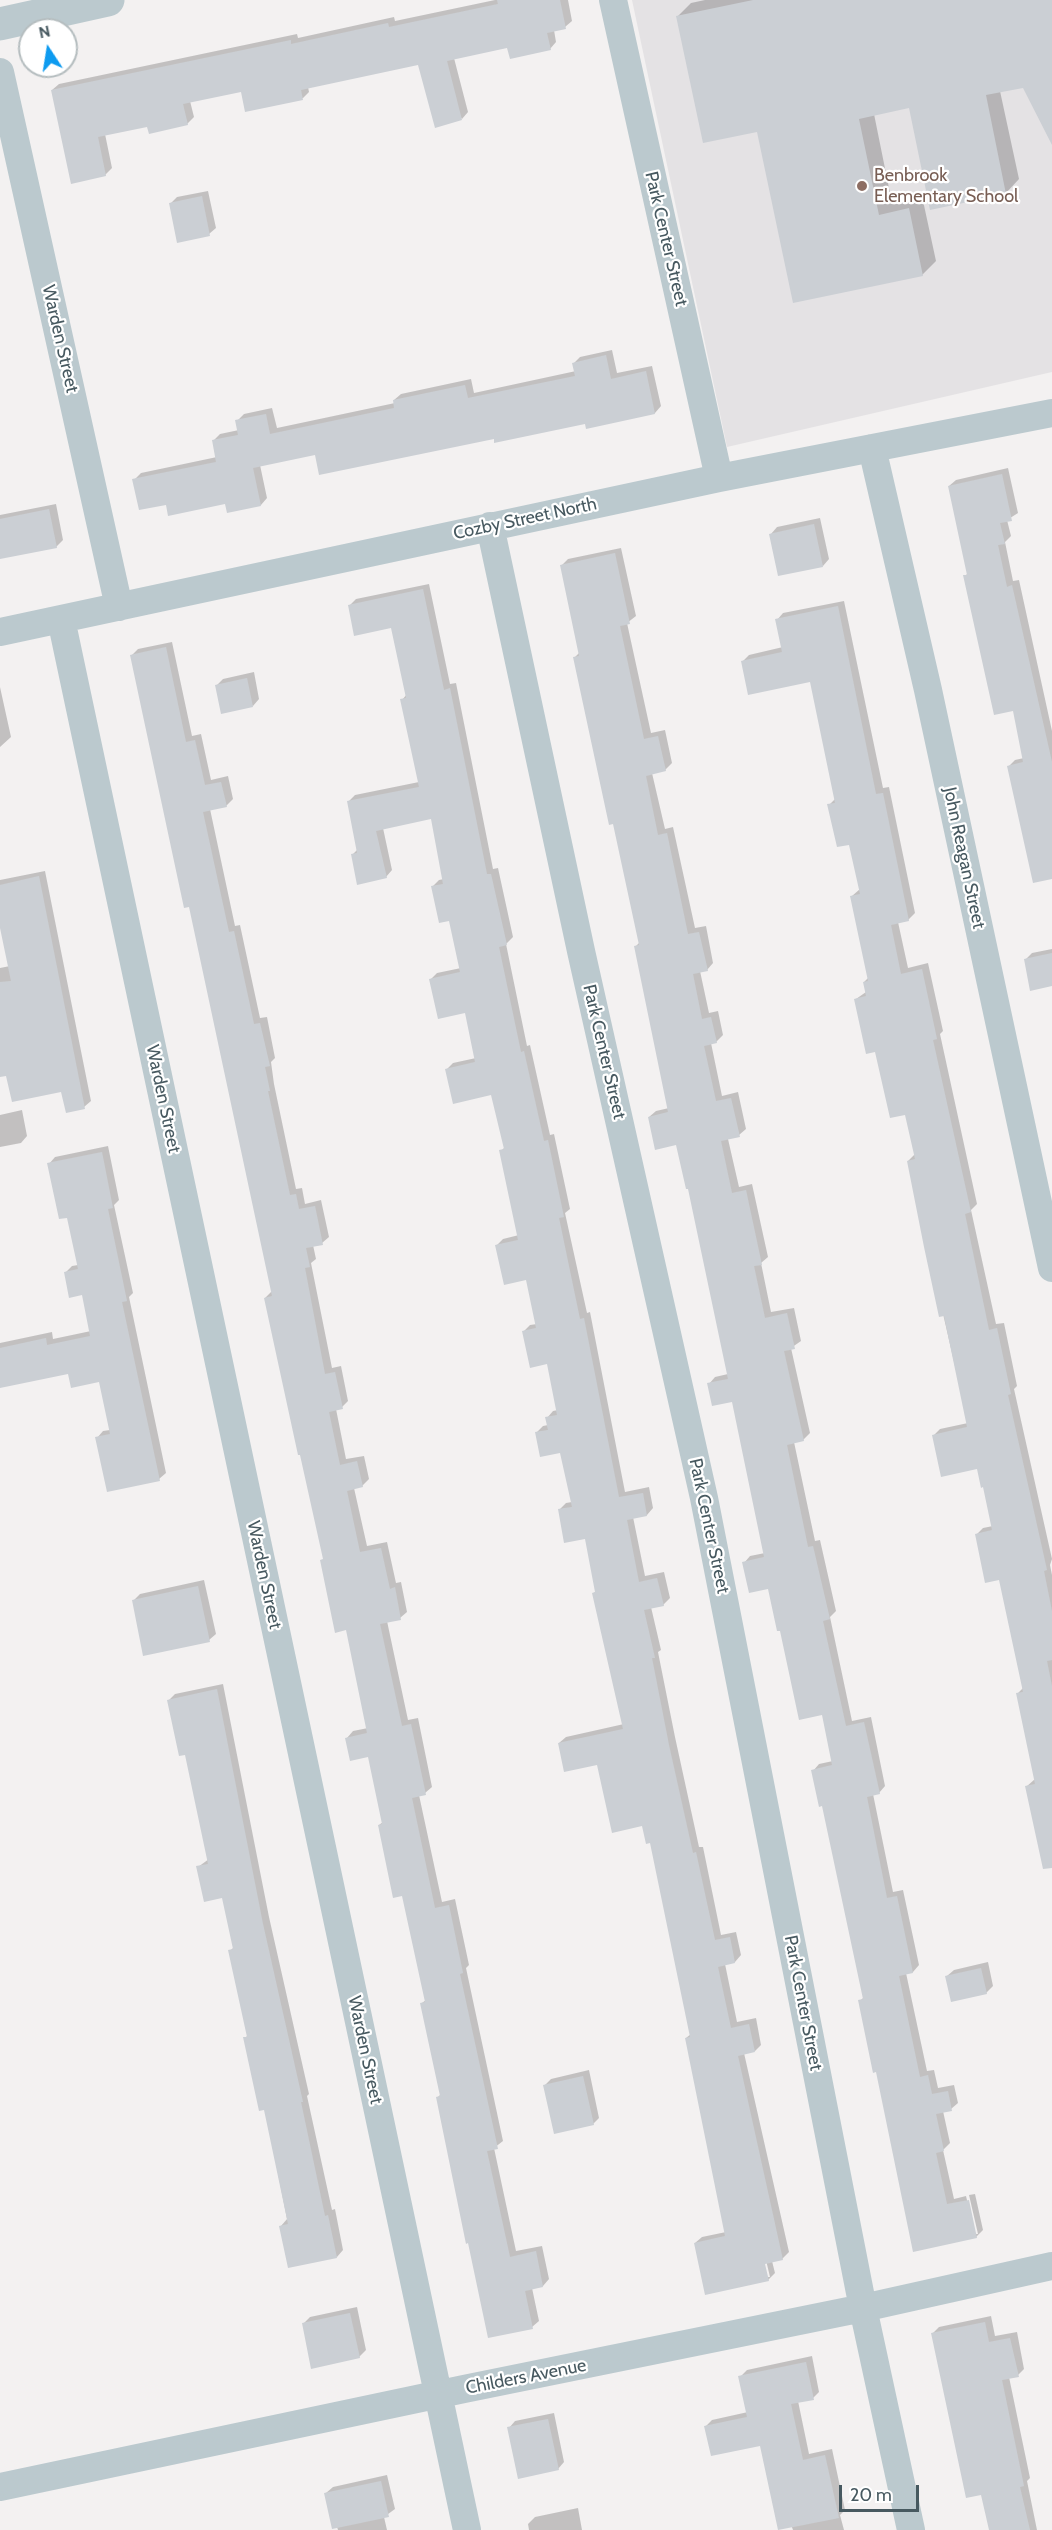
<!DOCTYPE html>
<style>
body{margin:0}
#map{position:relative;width:1052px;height:2530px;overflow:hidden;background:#f3f1f1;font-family:Cabin,sans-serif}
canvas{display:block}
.north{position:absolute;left:18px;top:18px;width:60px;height:60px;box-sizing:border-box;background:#fff;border:2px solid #b5bdbf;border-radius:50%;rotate:348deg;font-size:16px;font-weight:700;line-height:24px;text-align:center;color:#475960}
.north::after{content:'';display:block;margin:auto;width:21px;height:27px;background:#0e9bf0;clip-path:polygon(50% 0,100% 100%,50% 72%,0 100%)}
.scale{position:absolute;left:839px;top:2485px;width:80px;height:27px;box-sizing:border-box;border:3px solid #475960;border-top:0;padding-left:8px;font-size:18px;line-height:21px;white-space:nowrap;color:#475960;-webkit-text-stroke:4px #fff;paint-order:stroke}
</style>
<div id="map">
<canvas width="1052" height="2530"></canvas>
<div class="north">N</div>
<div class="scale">20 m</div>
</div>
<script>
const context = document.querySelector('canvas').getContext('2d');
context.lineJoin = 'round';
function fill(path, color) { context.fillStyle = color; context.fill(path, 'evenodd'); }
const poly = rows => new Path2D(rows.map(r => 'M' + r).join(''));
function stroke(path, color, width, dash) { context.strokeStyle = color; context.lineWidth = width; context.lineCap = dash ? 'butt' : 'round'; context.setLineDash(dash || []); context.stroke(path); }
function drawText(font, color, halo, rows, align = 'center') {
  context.font = font + ' Cabin,sans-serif'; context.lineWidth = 4.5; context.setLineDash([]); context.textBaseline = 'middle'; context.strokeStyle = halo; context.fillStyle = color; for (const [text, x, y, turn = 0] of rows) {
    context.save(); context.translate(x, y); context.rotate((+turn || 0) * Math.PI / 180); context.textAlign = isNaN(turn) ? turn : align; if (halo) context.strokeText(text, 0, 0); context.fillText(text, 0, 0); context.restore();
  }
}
fill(poly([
 [632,0,1052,0,1052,372,727,447]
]), '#e4e2e4');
fill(poly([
 [495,0,568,0,572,21,565,27,554,30,556,42,550,49,509,47,454,58,468,112,462,119,419,63,308,87,309,92,303,98,246,110,242,90,190,101,194,117,187,124,148,125,105,134,112,168,105,175,52,90,59,84,297,34,298,38,394,17,395,21],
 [705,0,1052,0,1052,116,1024,86,1000,91,1019,179,1006,193,910,107,874,114,892,203,922,196,936,261,922,275,759,130,678,16,691,3],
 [208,191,216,228,209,234,170,204,177,197],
 [612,350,617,373,652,366,661,406,655,413,495,437,316,453,260,465,267,498,261,505,228,511,227,502,167,503,134,480,141,473,217,457,213,441,220,434,239,430,237,421,244,414,272,408,277,428,395,403,394,400,401,394,471,379,474,393,576,371,574,363,580,357],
 [1008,468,1018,513,1007,520,1011,536,1005,542,1013,581,1019,580,1052,731,1052,878,1009,766,1015,760,1024,758,1014,709,965,576,968,573,949,486,956,480],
 [56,504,63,540,56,547,0,558,0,515],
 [820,518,829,559,823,566,771,534,777,527],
 [621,548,636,616,627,623,651,733,665,730,672,763,665,770,652,773,665,829,673,827,695,928,706,926,713,963,707,970,700,971,709,1013,718,1011,723,1035,716,1042,711,1043,722,1096,738,1092,746,1129,739,1135,728,1139,739,1187,752,1184,768,1257,761,1263,771,1312,794,1308,801,1341,791,1348,810,1433,803,1440,794,1442,815,1541,820,1540,836,1611,830,1617,852,1721,871,1717,885,1786,879,1793,873,1794,893,1892,903,1890,919,1965,913,1972,906,1973,927,2071,934,2070,938,2088,954,2085,958,2103,951,2109,943,2111,950,2143,943,2150,954,2199,966,2196,975,2234,978,2234,969,2195,975,2194,983,2230,976,2237,914,2250,878,2070,860,2001,864,1997,823,1804,813,1771,819,1764,833,1761,823,1713,781,1629,769,1587,744,1563,750,1556,765,1553,733,1400,709,1384,715,1377,728,1374,689,1187,677,1144,649,1117,656,1111,669,1108,636,946,640,942,614,823,575,657,580,652,562,565,568,559],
 [429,584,450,684,456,683,493,869,498,868,513,937,506,944,527,1046,530,1045,550,1135,554,1134,570,1209,565,1213,587,1313,590,1312,625,1492,649,1487,653,1508,647,1515,633,1517,645,1576,664,1572,670,1598,663,1605,651,1607,661,1650,658,1652,675,1737,699,1847,703,1847,721,1935,736,1932,741,1955,735,1962,725,1964,737,2022,756,2018,761,2045,755,2051,744,2053,789,2252,782,2259,772,2261,775,2273,768,2280,695,2243,702,2237,726,2232,686,2038,691,2034,651,1841,643,1824,598,1763,559,1743,566,1737,624,1724,594,1593,596,1591,586,1538,559,1510,566,1503,572,1502,561,1451,536,1433,543,1426,548,1425,547,1418,553,1411,558,1410,548,1363,524,1331,530,1325,537,1324,527,1278,497,1245,503,1239,519,1235,501,1151,505,1147,493,1093,446,1070,453,1063,476,1058,466,1011,431,979,437,973,461,968,451,919,432,887,439,880,444,879,432,817,383,828,392,870,386,877,352,855,358,849,349,801,355,795,419,782,402,700,407,694,393,626,349,606,356,599],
 [765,2256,770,2277,767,2277,762,2257],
 [844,601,883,788,889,787,915,913,908,920,898,922,908,968,928,963,943,1031,940,1034,977,1204,971,1210,996,1324,1004,1323,1017,1386,1014,1389,1052,1559,1050,1565,1052,1575,1052,1841,1026,1787,1035,1779,1017,1694,1023,1688,1000,1578,977,1534,983,1528,993,1526,979,1467,933,1436,940,1429,968,1423,908,1161,915,1154,906,1113,856,999,866,992,864,982,869,977,852,896,860,889,850,843,829,805,836,798,811,680,743,661,749,655,783,647,777,620,783,613],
 [172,642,192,736,201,734,211,780,228,776,233,799,226,806,210,809,235,926,240,925,260,1018,267,1017,275,1058,271,1062,274,1084,296,1189,302,1188,305,1204,321,1200,329,1237,322,1243,313,1245,316,1259,311,1263,332,1368,341,1366,348,1401,342,1407,336,1409,346,1459,364,1456,369,1479,362,1486,354,1488,367,1546,387,1542,396,1583,401,1582,407,1612,400,1618,387,1621,408,1720,418,1718,432,1787,425,1793,419,1795,442,1902,455,1899,469,1965,466,1968,503,2141,494,2148,516,2251,542,2246,549,2279,543,2286,532,2288,539,2321,532,2327,437,2098,441,2094,422,2003,426,2000,403,1895,379,1825,383,1822,370,1756,347,1738,353,1731,368,1728,347,1629,324,1558,265,1298,272,1291,190,906,131,656,138,649],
 [254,672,259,699,253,706,217,685,223,679],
 [0,687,11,737,0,747],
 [45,871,91,1101,84,1107,62,1090,7,1074,0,1076,0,968,10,966,0,920,0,880],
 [1052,949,1052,986,1025,960,1032,953],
 [22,1110,27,1136,21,1143,0,1147,0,1115],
 [108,1146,119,1200,114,1205,133,1293,129,1297,166,1473,159,1479,97,1438,103,1431,110,1430,100,1381,69,1372,0,1387,0,1343,52,1332,53,1339,91,1331,83,1293,65,1273,72,1266,78,1265,68,1216,49,1164,55,1157],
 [204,1580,216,1634,209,1640,133,1601,140,1594],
 [223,1684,269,1917,309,2094,307,2096,332,2210,335,2209,343,2250,337,2257,281,2226,287,2219,265,2108,245,2038,248,2035,230,1951,234,1947,223,1897,198,1867,209,1859,186,1753,169,1700,175,1694],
 [988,1962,993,1986,986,1993,947,1976,954,1970],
 [589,2070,599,2118,593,2124,545,2085,551,2079],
 [357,2307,366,2350,359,2357,303,2324,310,2317],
 [991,2316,995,2336,1017,2332,1024,2369,1018,2375,1009,2377,1030,2478,1027,2481,1037,2530,990,2530,983,2493,932,2334,939,2327],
 [812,2356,819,2392,813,2398,798,2401,809,2454,832,2449,845,2510,840,2515,844,2530,793,2530,762,2445,706,2426,712,2420,748,2412,740,2377,747,2370],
 [554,2413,564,2462,558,2469,509,2428,515,2421],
 [387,2475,395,2509,384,2517,387,2530,338,2530,326,2493,333,2487],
 [578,2508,582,2530,529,2530,528,2524,535,2517]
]), '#0003');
fill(poly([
 [497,0,560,0,566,29,547,33,551,50,510,59,507,48,447,61,462,120,435,128,418,65,301,90,303,100,245,112,241,92,183,104,188,125,149,134,147,127,98,137,106,176,71,184,51,90,291,40,291,44,388,23,389,27,498,4],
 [753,0,1052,0,1052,145,1023,88,986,95,1006,194,930,210,909,108,859,119,879,215,909,208,923,276,793,303,757,132,703,143,676,16],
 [202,196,210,236,177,243,169,203],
 [606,355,611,379,646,371,655,414,586,429,585,424,494,443,494,439,319,475,315,455,253,468,261,506,227,513,225,504,168,516,166,505,139,510,132,479,216,462,212,440,238,435,235,420,266,414,270,434,394,408,393,400,465,385,468,398,575,376,572,363],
 [1002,474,1012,521,1000,523,1005,544,998,545,1007,587,1012,585,1052,762,1052,879,1033,883,1007,766,1023,762,1013,711,994,715,963,575,967,575,948,486],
 [49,509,57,548,0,559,0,519],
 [814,524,823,567,778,576,769,534],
 [615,553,630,624,620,626,644,739,658,736,666,771,646,776,658,835,667,833,688,934,699,932,708,971,693,974,702,1019,711,1017,717,1043,704,1046,716,1101,731,1098,740,1137,721,1141,732,1193,746,1190,762,1265,754,1266,765,1318,787,1313,795,1349,784,1351,804,1441,787,1445,808,1547,813,1546,830,1619,823,1621,846,1726,864,1722,880,1794,867,1797,887,1898,897,1896,913,1973,899,1976,920,2077,928,2075,932,2094,948,2091,952,2111,936,2114,944,2151,936,2153,947,2204,969,2200,977,2238,913,2252,876,2072,873,2073,858,2000,863,1999,822,1806,819,1807,811,1770,832,1765,822,1715,799,1720,780,1631,777,1631,768,1589,749,1593,742,1562,764,1557,732,1402,712,1406,707,1383,728,1379,688,1189,686,1189,676,1145,655,1150,648,1117,668,1112,634,946,639,945,613,824,609,825,573,657,579,656,560,565],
 [423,589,444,690,450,688,487,874,491,874,507,945,499,947,521,1052,524,1051,544,1141,548,1140,564,1217,559,1218,580,1319,584,1318,619,1497,643,1493,647,1516,627,1520,639,1582,657,1578,664,1606,644,1610,655,1658,652,1658,669,1745,693,1853,696,1852,715,1940,730,1937,735,1963,718,1967,731,2028,749,2024,755,2052,738,2056,783,2260,765,2264,769,2281,705,2295,694,2243,725,2236,685,2038,690,2037,650,1843,646,1844,642,1826,612,1833,597,1765,564,1772,558,1743,623,1729,592,1593,595,1592,585,1539,564,1543,558,1509,572,1507,560,1453,540,1457,535,1432,548,1430,545,1417,557,1415,547,1364,530,1368,522,1331,536,1328,526,1280,504,1285,495,1245,518,1240,499,1150,504,1149,491,1095,453,1104,445,1069,475,1062,465,1013,438,1019,429,979,460,972,449,921,439,923,431,886,443,884,431,819,376,831,387,878,357,885,351,854,357,853,347,801,419,787,400,699,406,698,391,628,354,636,348,605],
 [838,606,876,794,883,793,909,921,891,925,901,974,922,969,937,1039,933,1040,971,1212,965,1214,989,1330,997,1328,1011,1394,1008,1395,1047,1570,1044,1571,1052,1611,1052,1660,1047,1661,1052,1686,1052,1868,1043,1869,1025,1786,1035,1784,1016,1693,1023,1692,999,1580,985,1583,975,1534,992,1530,983,1487,981,1488,977,1469,941,1477,932,1435,967,1427,944,1316,939,1317,924,1247,907,1161,915,1159,905,1115,890,1118,875,1052,866,1054,854,999,866,996,863,982,868,981,850,896,860,894,849,845,837,847,827,804,835,803,810,682,748,695,741,661,782,652,775,619],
 [166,647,186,742,195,740,205,785,221,782,227,807,203,812,229,932,234,931,254,1024,260,1023,270,1066,265,1067,270,1091,268,1091,290,1195,296,1194,299,1209,315,1206,323,1245,306,1248,310,1267,305,1268,325,1374,335,1372,343,1409,329,1412,340,1465,357,1461,363,1487,347,1491,360,1552,381,1548,390,1589,395,1587,401,1620,380,1624,402,1726,411,1724,426,1795,412,1798,435,1908,449,1905,463,1973,460,1974,498,2149,487,2151,510,2257,536,2251,543,2287,525,2291,533,2329,488,2338,468,2243,466,2244,436,2097,440,2096,420,2003,425,2002,402,1896,393,1898,378,1825,382,1824,368,1757,350,1761,345,1738,367,1733,346,1630,335,1633,320,1560,323,1559,300,1455,298,1455,264,1298,272,1296,189,907,184,908,130,655],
 [247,678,253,707,221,714,215,685],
 [39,876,85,1109,66,1113,61,1092,12,1102,6,1076,0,1077,0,982,11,981,0,928,0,885],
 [1052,953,1052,986,1030,991,1024,959],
 [102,1152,113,1208,108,1209,127,1301,122,1302,160,1481,107,1492,95,1437,110,1434,99,1382,71,1388,68,1374,0,1388,0,1348,46,1338,47,1345,90,1336,82,1295,69,1298,64,1272,78,1269,67,1218,59,1219,47,1163],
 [198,1586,210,1642,143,1656,132,1600],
 [217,1689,263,1924,303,2102,301,2102,325,2216,328,2215,337,2258,288,2268,279,2226,288,2224,264,2110,259,2111,243,2037,247,2037,228,1950,233,1949,222,1898,204,1902,196,1866,208,1864,185,1755,179,1756,167,1700],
 [981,1968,987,1994,951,2002,945,1976],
 [583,2076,594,2125,554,2134,543,2085],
 [350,2313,360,2358,311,2369,302,2323],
 [985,2322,989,2342,1010,2338,1019,2377,1002,2380,1024,2486,1020,2487,1030,2530,989,2530,981,2495,966,2498,931,2333],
 [806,2362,814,2400,791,2404,803,2460,825,2455,839,2518,778,2530,760,2446,711,2456,704,2426,747,2417,738,2376],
 [548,2419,559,2470,518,2479,507,2427],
 [381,2481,389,2517,332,2529,324,2493]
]), '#cbcfd4');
stroke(poly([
 [613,0,719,478],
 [0,72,119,607],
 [872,448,928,690,1052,1268],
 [490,526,581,951,704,1498,863,2308,911,2530],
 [61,619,467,2530],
 [0,632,719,478,1052,413],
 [0,2487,464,2389,863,2308,1052,2266]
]), '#bbc9ce', 28);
stroke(poly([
 [0,24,108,0]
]), '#bbc9ce', 33);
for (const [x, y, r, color] of [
 [862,186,6,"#8d6e63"]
]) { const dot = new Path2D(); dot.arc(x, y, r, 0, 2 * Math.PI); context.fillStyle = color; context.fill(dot); stroke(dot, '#fff', 2); }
drawText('18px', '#785e54', '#fff', [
 ["Benbrook",874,176],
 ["Elementary School",874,197]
], 'left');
drawText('18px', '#475960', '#fff', [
 ["Park Center Street",666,239,77],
 ["Warden Street",60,339,77],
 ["Cozby Street North",525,519,-12],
 ["John Reagan Street",964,858,78],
 ["Park Center Street",604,1052,77],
 ["Warden Street",163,1099,78],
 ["Park Center Street",709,1526,78],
 ["Warden Street",264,1575,78],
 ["Park Center Street",803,2003,79],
 ["Warden Street",365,2050,78],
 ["Childers Avenue",526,2377,-11]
]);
</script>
